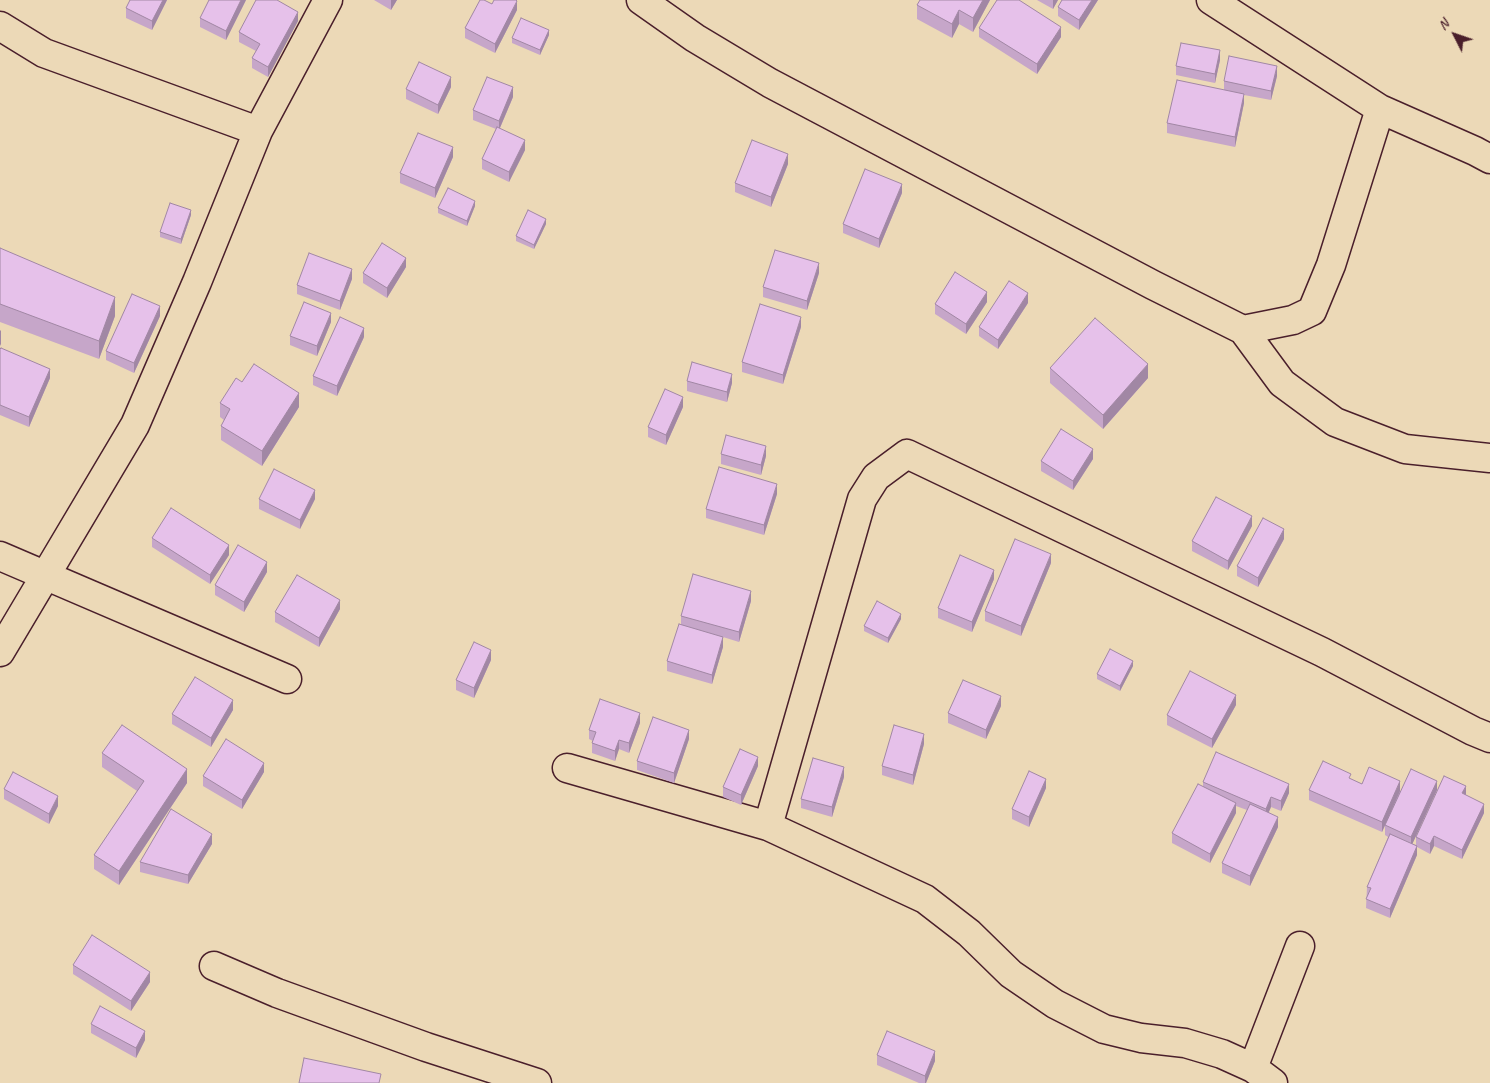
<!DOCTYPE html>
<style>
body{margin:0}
#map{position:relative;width:1490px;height:1083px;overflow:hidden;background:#ecd9b7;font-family:Caveat,sans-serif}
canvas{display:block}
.north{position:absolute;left:1430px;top:10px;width:50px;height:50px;-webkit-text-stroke:4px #ecd9b7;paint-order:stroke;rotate:311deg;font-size:14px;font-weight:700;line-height:20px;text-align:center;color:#4a1f2b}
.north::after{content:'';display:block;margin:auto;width:18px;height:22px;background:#4a1f2b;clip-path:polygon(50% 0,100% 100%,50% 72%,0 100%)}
</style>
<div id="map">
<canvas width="1490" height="1083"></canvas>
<div class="north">N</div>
</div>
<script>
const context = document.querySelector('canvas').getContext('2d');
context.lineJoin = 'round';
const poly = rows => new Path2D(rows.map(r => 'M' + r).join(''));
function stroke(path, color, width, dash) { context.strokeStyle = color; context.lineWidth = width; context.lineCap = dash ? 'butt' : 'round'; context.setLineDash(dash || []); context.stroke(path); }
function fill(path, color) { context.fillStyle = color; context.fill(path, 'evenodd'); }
const minor = poly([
 [641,0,695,38,770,83,1153,285,1243,330,1293,320,1312,311,1331,265,1380,109],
 [1211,0,1380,109,1475,151,1490,159],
 [0,26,44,53,258,131],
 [1243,330,1282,383,1335,422,1405,449,1490,458],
 [0,556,287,679],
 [0,652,135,425,197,282,258,131,328,0],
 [567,768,768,826,925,899,969,933,1011,974,1055,1004,1104,1029,1141,1038,1185,1043,1222,1054,1253,1068,1273,1083],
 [768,826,862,499,876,477,907,454,1322,652,1473,731,1490,738],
 [214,966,277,993,426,1047,537,1083],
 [1253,1068,1300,946]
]);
stroke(minor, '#4a1f2b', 31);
stroke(minor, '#ecd9b7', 28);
fill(poly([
 [167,0,152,30,126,18,126,8],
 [246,0,226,40,200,27,200,18],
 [374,0,397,0,391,10],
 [990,0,973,32,959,24,952,38,917,19,917,5],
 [1037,0,1058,0,1053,9],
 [1098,0,1079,30,1058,16,1058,7],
 [492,4,517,10,495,53,465,38,465,28],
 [298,21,268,77,252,68,252,58,256,51,239,42,239,32],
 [979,28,1061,37,1037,74,979,37],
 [549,35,540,55,512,43,512,38],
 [1220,60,1215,83,1176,75,1176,66],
 [1277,76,1271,100,1244,95,1244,103,1235,147,1167,133,1167,123,1224,90,1224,81],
 [451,87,438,114,406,99,406,89],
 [513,97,500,128,525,150,509,182,482,169,482,159,496,129,473,120,473,110],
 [453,157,435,198,400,183,400,173],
 [788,164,771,207,735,192,735,183],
 [902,193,879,248,843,233,843,224],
 [475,206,467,226,438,213,438,208],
 [191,215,181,244,160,237,160,232],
 [546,224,534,249,516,241,516,236],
 [0,248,115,316,99,359,0,322],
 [406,267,387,298,363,283,363,273],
 [819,273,807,310,763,297,763,287],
 [352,279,340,310,297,294,297,285],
 [987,302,966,334,935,314,935,304],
 [1028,303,998,349,979,336,979,327],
 [160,316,134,373,106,360,106,351],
 [331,322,317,356,290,345,290,336],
 [801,327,783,384,742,372,742,362],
 [364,337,337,396,313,385,313,376],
 [0,349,50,378,29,427,0,415],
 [1050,368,1148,378,1103,429,1050,383],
 [687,381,732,383,727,402,687,391],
 [242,382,299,407,262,466,221,440,221,426,224,420,220,417,220,403],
 [683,407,666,445,648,437,648,427],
 [721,454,766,456,761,475,721,464],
 [1093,459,1073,490,1041,471,1041,461],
 [777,494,764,535,706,518,706,509],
 [259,499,315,499,300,529,259,509],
 [1252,526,1228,570,1192,551,1192,541],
 [152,538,229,555,210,584,152,547],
 [1284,539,1258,587,1237,576,1237,566],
 [1051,563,1021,636,985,621,985,611],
 [267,572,244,612,215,595,215,585],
 [994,579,972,632,938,618,938,608],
 [751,601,739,642,723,637,723,647,712,684,667,671,667,661,681,625,681,616],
 [340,609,319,647,275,622,275,612],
 [901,619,888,643,864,631,864,626],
 [491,660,474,698,456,690,456,680],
 [1133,666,1120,691,1097,679,1097,674],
 [1236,705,1212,748,1167,725,1167,715],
 [1001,706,986,739,948,723,948,713],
 [233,710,211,747,172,724,172,714],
 [640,723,629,753,619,749,615,761,592,753,592,743,593,741,589,739,589,730],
 [689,739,674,783,637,770,637,761],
 [924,744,913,785,882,775,882,766],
 [102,753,187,783,119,885,94,869,94,855,137,791,102,767],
 [758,766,741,805,723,797,723,787],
 [264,772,242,809,203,786,203,776],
 [844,777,832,817,801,808,801,799],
 [1351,779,1362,784,1400,791,1437,790,1412,844,1416,845,1416,837,1466,795,1484,813,1462,859,1434,846,1430,854,1417,847,1417,855,1390,918,1366,908,1367,887,1388,837,1385,835,1385,826,1382,832,1309,800,1309,790],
 [1203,782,1289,793,1281,811,1271,807,1269,812,1278,827,1250,886,1222,873,1222,863,1247,810,1236,806,1236,813,1210,863,1172,843,1172,833,1203,786],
 [1046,788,1029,827,1012,819,1012,809],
 [4,789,58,806,49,824,4,799],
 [212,844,188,884,140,872,140,862],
 [73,965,150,982,131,1011,73,974],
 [91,1024,145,1040,136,1058,91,1033],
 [877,1055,935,1061,926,1083,919,1083,877,1065]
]), '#c6a6c9');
fill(poly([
 [163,0,167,0,152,30,152,21],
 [241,0,246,0,226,40,226,31],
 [391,0,397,0,391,10],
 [983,0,990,0,973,32,973,18],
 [1053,0,1058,0,1053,9],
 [1092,0,1098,0,1079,30,1079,20],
 [517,1,517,10,495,53,495,44],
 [959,10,959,24,952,38,952,24],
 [298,12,298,21,268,77,268,67],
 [1061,27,1061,37,1037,74,1037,64],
 [549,30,549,35,540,55,540,50],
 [1220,50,1220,60,1215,83,1215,74],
 [1277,66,1277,76,1271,100,1271,91],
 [451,77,451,87,438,114,438,105],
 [513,87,513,97,499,130,499,121],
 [1244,94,1244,103,1235,147,1235,137],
 [525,140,525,150,509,182,509,172],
 [453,147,453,157,435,198,435,188],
 [788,154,788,164,771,207,771,197],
 [902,184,902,193,879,248,879,239],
 [475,201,475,206,467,226,467,221],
 [191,210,191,215,181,244,181,239],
 [546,219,546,224,534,249,534,245],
 [406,258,406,267,387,298,387,288],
 [819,263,819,273,807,310,807,301],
 [352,269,352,279,340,310,340,301],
 [987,292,987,302,966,334,966,324],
 [1028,293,1028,303,998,349,998,340],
 [115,297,115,316,99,359,99,341],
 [160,306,160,316,134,373,134,363],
 [331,313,331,322,317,356,317,346],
 [801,317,801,327,783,384,783,375],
 [364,328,364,337,337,396,337,386],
 [1,330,1,344,0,346,0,331],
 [1148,364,1148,378,1103,429,1103,415],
 [50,369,50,378,29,427,29,417],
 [732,374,732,383,727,402,727,392],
 [299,393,299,407,262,466,262,451],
 [683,397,683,407,666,445,666,435],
 [766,446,766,456,761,475,761,465],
 [1093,449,1093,459,1073,490,1073,481],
 [777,484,777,494,764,535,764,525],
 [315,490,315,499,300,529,300,520],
 [1252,516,1252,526,1228,570,1228,561],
 [1284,529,1284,539,1258,587,1258,578],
 [229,545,229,555,210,584,210,575],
 [1051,554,1051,563,1021,636,1021,626],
 [267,562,267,572,244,612,244,602],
 [994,570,994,579,972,632,972,622],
 [751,591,751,601,739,642,739,632],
 [340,600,340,609,319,647,319,638],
 [901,614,901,619,888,643,888,638],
 [723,637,723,647,712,684,712,675],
 [491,650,491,660,474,698,474,688],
 [1133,661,1133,666,1120,691,1120,686],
 [1236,695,1236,705,1212,748,1212,739],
 [1001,696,1001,706,986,739,986,730],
 [233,700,233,710,211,747,211,738],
 [640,713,640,723,629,753,629,743],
 [689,730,689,739,674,783,674,773],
 [924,734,924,744,913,785,913,775],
 [619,740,619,749,615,761,615,751],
 [758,757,758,766,741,805,741,795],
 [264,763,264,772,242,809,242,800],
 [844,767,844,777,832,817,832,807],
 [187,769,187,783,119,885,119,871],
 [1046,779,1046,788,1029,827,1029,817],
 [1400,781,1400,791,1382,832,1382,822],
 [1437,781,1437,790,1411,847,1411,837],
 [1289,784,1289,793,1281,811,1281,801],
 [1466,786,1466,796,1462,793],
 [58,796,58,806,49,824,49,814],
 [1271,797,1271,807,1266,818,1266,809],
 [1236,803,1236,813,1210,863,1210,854],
 [1484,804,1484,813,1462,859,1462,850],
 [1278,817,1278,827,1250,886,1250,876],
 [212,834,212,844,188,884,188,875],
 [1434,836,1434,846,1430,854,1430,844],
 [1417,846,1417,855,1390,918,1390,909],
 [150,972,150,982,131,1011,131,1001],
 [145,1031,145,1040,136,1058,136,1048],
 [935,1051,935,1061,926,1083,925,1083,925,1076]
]), '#a187a4');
const building = poly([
 [130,0,163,0,152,21,126,8,130,0],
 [209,0,241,0,226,31,200,18,209,0],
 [256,0,277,0,298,12,268,67,252,58,260,44,239,32,256,0],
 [480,0,484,0,492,4,494,0,516,0,517,1,495,44,465,28,480,0],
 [920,0,983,0,973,18,959,10,952,24,917,5,920,0],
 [997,0,1019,0,1061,27,1037,64,979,28,997,0],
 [1062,0,1092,0,1079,20,1058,7,1062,0],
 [521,18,549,30,540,50,512,38,521,18],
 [1181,43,1220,50,1215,74,1176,66,1181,43],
 [1229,56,1277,66,1271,91,1224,81,1229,56],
 [419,62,451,77,438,105,406,89,419,62],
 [487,77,513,87,499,121,473,110,487,77],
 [1177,80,1244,94,1235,137,1167,123,1177,80],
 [497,127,525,140,509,172,482,159,497,127],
 [418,133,453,147,435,188,400,173,418,133],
 [752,140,788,154,771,197,735,183,752,140],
 [865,169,902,184,879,239,843,224,865,169],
 [448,188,475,201,467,221,438,208,448,188],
 [170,203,191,210,181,239,160,232,170,203],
 [528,210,546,219,534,245,516,236,528,210],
 [382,243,406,258,387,288,363,273,382,243],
 [0,248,115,297,99,341,0,304,0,248],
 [775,250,819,263,807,301,763,287,775,250],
 [309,253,352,269,340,301,297,285,309,253],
 [955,272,987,292,966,324,935,304,955,272],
 [1009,281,1028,293,998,340,979,327,1009,281],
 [132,294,160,306,134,363,106,351,132,294],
 [304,302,331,313,317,346,290,336,304,302],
 [760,304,801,317,783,375,742,362,760,304],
 [340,317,364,328,337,386,313,376,340,317],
 [1095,318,1148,364,1103,415,1050,368,1095,318],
 [1,348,50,369,29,417,0,405,0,349,1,348],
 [692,362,732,374,727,392,687,381,692,362],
 [254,364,299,393,262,451,221,426,230,409,220,403,236,378,242,382,254,364],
 [665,389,683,397,666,435,648,427,665,389],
 [1061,429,1093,449,1073,481,1041,461,1061,429],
 [726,435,766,446,761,465,721,454,726,435],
 [719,467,777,484,764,525,706,509,719,467],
 [274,469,315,490,300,520,259,499,274,469],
 [1216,497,1252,516,1228,561,1192,541,1216,497],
 [171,508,229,545,210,575,152,538,171,508],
 [1263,518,1284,529,1258,578,1237,566,1263,518],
 [1015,539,1051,554,1021,626,985,611,1015,539],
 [238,545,267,562,244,602,215,585,238,545],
 [960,555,994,570,972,622,938,608,960,555],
 [693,574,751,591,739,632,681,616,693,574],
 [297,575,340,600,319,638,275,612,297,575],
 [877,601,901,614,888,638,864,626,877,601],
 [679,624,723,637,712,675,667,661,679,624],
 [474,642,491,650,474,688,456,680,474,642],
 [1110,649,1133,661,1120,686,1097,674,1110,649],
 [1190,671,1236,695,1212,739,1167,715,1190,671],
 [195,677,233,700,211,738,172,714,195,677],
 [963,680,1001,696,986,730,948,713,963,680],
 [600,699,640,713,629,743,619,740,615,751,592,743,596,732,589,730,600,699],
 [653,717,689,730,674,773,637,761,653,717],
 [122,725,187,769,119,871,94,855,144,781,102,753,122,725],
 [894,725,924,734,913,775,882,766,894,725],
 [226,739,264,763,242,800,203,776,226,739],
 [740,749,758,757,741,795,723,787,740,749],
 [1216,752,1289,784,1281,801,1271,797,1266,809,1203,782,1216,752],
 [813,758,844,767,832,807,801,799,813,758],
 [1323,761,1351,774,1349,778,1362,784,1369,767,1400,781,1382,822,1309,790,1323,761],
 [1411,769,1437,781,1411,837,1385,825,1411,769],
 [1029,771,1046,779,1029,817,1012,809,1029,771],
 [13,772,58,796,49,814,4,789,13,772],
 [1444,776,1466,786,1462,793,1484,804,1462,850,1434,836,1430,844,1416,837,1444,776],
 [1198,784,1236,803,1210,854,1172,833,1198,784],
 [1250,804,1278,817,1250,876,1222,863,1250,804],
 [171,809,212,834,188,875,140,862,171,809],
 [1390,834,1417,846,1390,909,1366,899,1371,888,1367,887,1390,834],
 [92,935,150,972,131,1001,73,965,92,935],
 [100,1006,145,1031,136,1048,91,1024,100,1006],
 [887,1031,935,1051,925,1076,877,1055,887,1031],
 [304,1058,381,1074,379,1083,299,1083,304,1058]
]);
fill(building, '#e6c1ea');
stroke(building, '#a187a4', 1);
</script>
